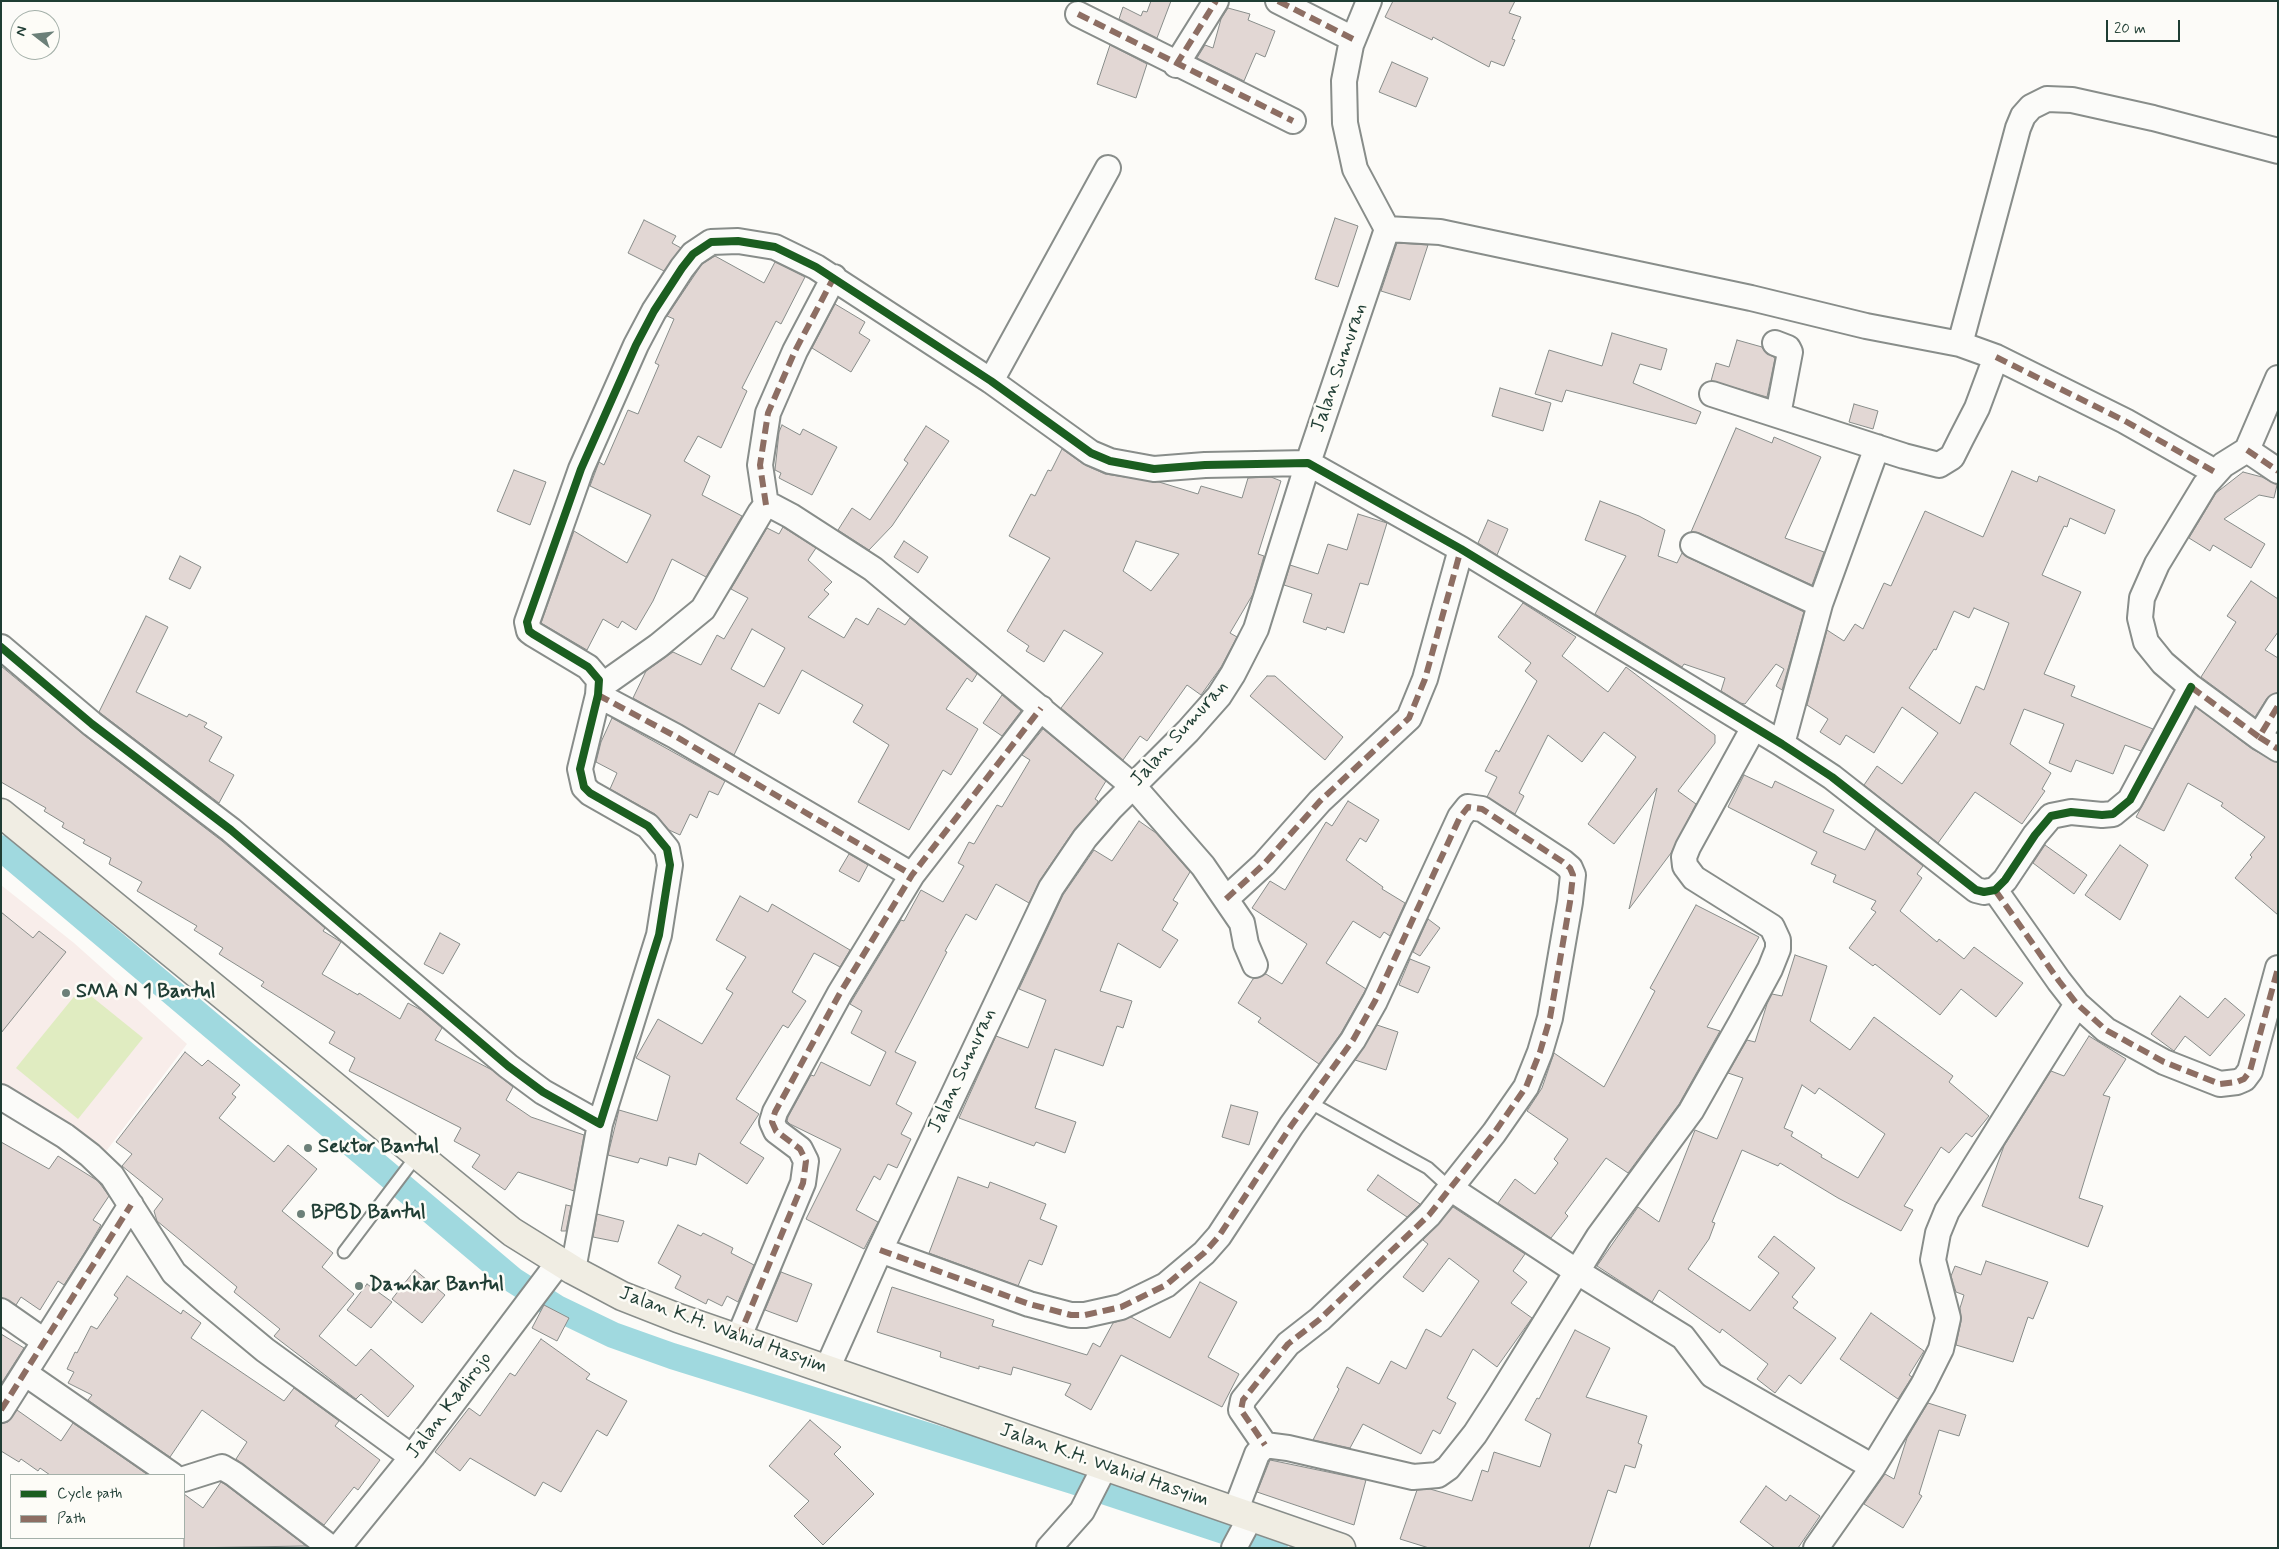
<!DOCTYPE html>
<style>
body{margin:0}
#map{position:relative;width:2279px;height:1549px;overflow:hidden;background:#fcfbf8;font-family:Mynerve,sans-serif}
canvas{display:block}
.frame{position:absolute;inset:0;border:2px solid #1f3d34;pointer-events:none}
.legend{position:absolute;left:10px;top:1474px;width:175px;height:65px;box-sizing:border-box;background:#fdfcf7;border:1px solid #a4b0a9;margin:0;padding:6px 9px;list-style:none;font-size:15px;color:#1f3d34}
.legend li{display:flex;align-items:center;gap:10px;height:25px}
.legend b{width:25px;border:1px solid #a4b0a9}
.north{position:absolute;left:10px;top:10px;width:50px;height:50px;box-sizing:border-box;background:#fdfcf7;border:1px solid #a4b0a9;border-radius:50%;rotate:286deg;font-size:14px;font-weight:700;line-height:20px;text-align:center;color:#1f3d34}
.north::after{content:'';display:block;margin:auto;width:18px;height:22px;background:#6c8079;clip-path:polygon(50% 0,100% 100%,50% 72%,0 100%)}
.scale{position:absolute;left:2106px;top:20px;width:74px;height:22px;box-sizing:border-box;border:2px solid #1f3d34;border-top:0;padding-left:6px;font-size:15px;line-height:18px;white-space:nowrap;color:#1f3d34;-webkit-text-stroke:4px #fdfcf7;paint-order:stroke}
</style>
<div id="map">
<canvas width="2279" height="1549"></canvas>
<div class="frame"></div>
<ul class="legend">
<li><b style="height:6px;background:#1b5e20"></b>Cycle path</li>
<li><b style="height:6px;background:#8d6e63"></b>Path</li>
</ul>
<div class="north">N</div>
<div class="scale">20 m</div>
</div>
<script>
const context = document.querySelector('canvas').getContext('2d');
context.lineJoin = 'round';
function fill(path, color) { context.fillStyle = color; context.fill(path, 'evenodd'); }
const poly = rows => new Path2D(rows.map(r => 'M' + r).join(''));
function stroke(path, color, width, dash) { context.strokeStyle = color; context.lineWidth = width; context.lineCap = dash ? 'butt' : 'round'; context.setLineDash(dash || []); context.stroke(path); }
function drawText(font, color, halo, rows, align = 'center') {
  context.font = font + ' Mynerve,sans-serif'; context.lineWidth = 5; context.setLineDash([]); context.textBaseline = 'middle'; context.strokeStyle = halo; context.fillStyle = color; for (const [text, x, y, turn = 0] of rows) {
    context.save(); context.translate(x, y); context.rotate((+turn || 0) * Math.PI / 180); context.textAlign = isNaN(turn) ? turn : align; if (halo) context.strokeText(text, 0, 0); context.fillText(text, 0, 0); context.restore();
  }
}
fill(poly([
 [1,885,74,943,187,1044,104,1154,1,1089]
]), '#f8edea');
fill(poly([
 [81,988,143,1038,78,1119,16,1068]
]), '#e0ecc1');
stroke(poly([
 [1,848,513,1280,557,1308,613,1335,672,1356,1073,1481,1275,1548]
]), '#a0d9df', 26);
const building = poly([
 [1151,1,1171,1,1157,38,1119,19,1123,7,1141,16,1143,11,1147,12,1151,1],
 [1393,1,1515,1,1509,13,1521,17,1512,39,1515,40,1504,66,1491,61,1489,67,1433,37,1432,40,1385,17,1393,1],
 [1228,8,1250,14,1248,20,1275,31,1265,57,1256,53,1244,81,1197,58,1205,45,1213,48,1221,19,1228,8],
 [1110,45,1147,64,1136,98,1097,84,1110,45],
 [1392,62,1428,78,1416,107,1379,92,1392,62],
 [1335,218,1358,226,1338,287,1315,279,1335,218],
 [644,220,676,236,672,243,681,248,664,271,628,253,644,220],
 [1397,243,1428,245,1410,300,1381,291,1397,243],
 [715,256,764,283,775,262,805,277,781,324,776,321,742,388,747,391,721,448,698,436,684,461,710,476,702,495,742,516,706,577,672,559,653,601,636,630,622,621,618,628,603,619,587,650,541,623,574,531,627,563,651,515,590,486,599,462,604,465,628,410,638,414,659,365,655,363,674,319,667,316,702,264,715,256],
 [835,304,865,322,859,333,870,340,851,372,812,348,835,304],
 [1612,333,1667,349,1661,370,1640,364,1633,383,1701,412,1696,424,1566,390,1562,402,1535,394,1549,350,1602,366,1612,333],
 [1737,340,1762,347,1765,352,1775,358,1767,397,1711,381,1716,363,1729,367,1737,340],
 [1500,388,1551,403,1543,431,1492,416,1500,388],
 [1854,404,1878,411,1873,429,1849,422,1854,404],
 [782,425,800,435,803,429,837,447,812,495,779,478,781,473,775,470,779,432,782,425],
 [926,426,949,441,892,526,869,550,838,530,852,508,870,520,908,463,904,460,926,426],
 [1736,428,1772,443,1774,437,1821,457,1785,538,1824,552,1812,585,1699,533,1691,532,1736,428],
 [1062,449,1083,464,1105,474,1159,482,1198,494,1201,486,1242,498,1248,478,1271,477,1281,481,1258,554,1264,556,1253,594,1230,633,1237,637,1221,667,1201,695,1187,685,1147,741,1140,736,1123,760,1061,708,1103,653,1064,630,1044,662,1026,651,1029,646,1007,631,1050,558,1009,536,1031,494,1035,496,1048,470,1051,471,1062,449],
 [1136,541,1179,554,1151,591,1123,571,1136,541],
 [514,470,546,482,530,525,497,511,514,470],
 [2012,471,2037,482,2039,476,2115,510,2105,534,2070,518,2067,527,2064,526,2042,575,2081,592,2044,674,2075,686,2071,696,2153,729,2141,751,2125,745,2113,774,2076,760,2071,772,2049,763,2064,724,2024,709,2010,744,2051,773,2042,789,2045,791,2022,824,1975,792,1938,843,1864,785,1877,766,1902,784,1938,733,1902,707,1874,753,1846,735,1840,745,1820,732,1828,719,1807,705,1827,630,1844,641,1855,624,1863,629,1884,583,1891,586,1925,511,1983,537,2012,471],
 [1974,608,2009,623,1984,690,1976,686,1960,724,1909,688,1934,649,1936,650,1954,611,1969,618,1974,608],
 [2243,472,2262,477,2277,485,2274,498,2259,495,2224,519,2265,544,2251,568,2213,545,2210,551,2189,538,2216,493,2243,472],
 [1600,501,1639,516,1665,530,1658,556,1677,563,1682,553,1687,557,1804,612,1782,690,1776,686,1784,669,1776,664,1745,704,1740,703,1721,691,1725,678,1684,664,1682,667,1595,614,1626,556,1585,540,1600,501],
 [1358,514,1387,523,1368,585,1360,583,1344,633,1327,627,1326,630,1303,622,1312,594,1284,585,1290,565,1318,574,1328,544,1347,550,1358,514],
 [1488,520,1508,529,1497,555,1478,543,1488,520],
 [783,527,816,548,808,560,832,582,824,590,829,594,808,617,844,638,856,618,868,625,878,608,905,625,910,618,977,674,972,682,967,678,946,709,978,729,951,775,943,770,909,830,858,802,889,745,853,722,863,705,802,670,779,714,759,703,734,755,633,698,646,671,673,652,701,665,717,635,724,639,748,598,731,589,767,528,779,534,783,527],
 [752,629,785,648,764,687,731,669,752,629],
 [904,541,928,557,918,573,894,557,904,541],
 [180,556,201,567,190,589,169,579,180,556],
 [2251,581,2278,599,2278,632,2265,650,2278,658,2278,692,2267,698,2255,717,2201,677,2236,622,2227,616,2251,581],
 [1523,603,1576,637,1562,656,1608,692,1626,667,1715,735,1715,743,1678,791,1696,804,1671,853,1629,909,1657,788,1614,844,1588,824,1636,757,1604,732,1582,762,1548,735,1519,793,1524,796,1515,814,1487,797,1497,777,1485,771,1496,750,1499,752,1537,681,1525,671,1531,663,1498,637,1523,603],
 [146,616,168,627,136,692,187,717,189,714,207,723,204,727,222,737,209,761,234,775,219,803,99,712,146,616],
 [1,666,84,735,222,841,325,928,323,931,341,942,322,974,358,995,359,993,400,1019,408,1003,421,1010,442,1028,435,1040,492,1070,513,1087,506,1100,531,1117,584,1135,574,1191,518,1172,505,1190,472,1167,480,1155,454,1141,461,1128,349,1071,355,1058,329,1043,335,1032,261,986,264,982,219,954,223,948,194,930,197,926,137,891,142,882,109,864,111,858,83,843,85,840,62,827,64,823,44,811,46,808,1,782,1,666],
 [1267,676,1275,676,1343,737,1325,760,1250,696,1267,676],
 [1002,695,1021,711,1002,736,983,723,1002,695],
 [2196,707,2252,749,2278,763,2278,915,2235,878,2252,857,2250,855,2265,837,2221,806,2223,803,2188,783,2164,831,2136,817,2196,707],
 [612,718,725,781,718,795,709,791,697,818,690,814,680,835,669,830,655,814,610,789,617,773,596,762,601,742,612,718],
 [1043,729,1106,781,1095,799,1098,801,1097,804,1074,830,1040,880,1029,903,996,884,976,920,966,914,945,951,947,952,895,1052,916,1062,896,1104,912,1113,901,1134,911,1139,897,1168,888,1164,880,1180,874,1176,856,1210,878,1222,864,1249,806,1219,841,1149,790,1124,787,1121,788,1117,811,1075,814,1076,821,1062,870,1086,886,1052,851,1033,862,1011,850,1004,901,920,904,921,921,890,943,902,964,866,958,863,969,842,974,844,997,805,1002,807,1030,760,1022,755,1043,729],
 [1744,775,1772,788,1775,781,1834,810,1823,832,1865,850,1876,829,1923,866,1917,874,1922,878,1900,911,1937,942,1939,939,1964,959,1974,947,2023,983,1996,1017,1961,989,1940,1015,1875,964,1873,966,1849,948,1876,912,1871,909,1876,901,1833,882,1836,875,1811,864,1817,852,1728,807,1744,775],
 [1348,801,1379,820,1366,842,1360,838,1346,860,1383,887,1382,889,1405,903,1390,936,1384,932,1380,938,1353,921,1326,963,1366,989,1341,1033,1319,1064,1258,1022,1261,1018,1238,1003,1253,979,1266,974,1282,984,1307,944,1252,908,1270,881,1285,890,1326,822,1332,826,1348,801],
 [1139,821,1156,833,1190,872,1173,900,1178,903,1162,930,1178,940,1160,968,1118,943,1100,991,1132,1001,1123,1028,1117,1026,1103,1066,1055,1049,1035,1108,1076,1122,1065,1153,1036,1142,1034,1146,959,1118,996,1036,1028,1048,1046,1000,1019,989,1063,895,1094,850,1112,861,1139,821],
 [2045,845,2087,875,2074,894,2033,863,2045,845],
 [2120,845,2148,865,2120,920,2085,895,2120,845],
 [849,854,868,865,859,882,839,871,849,854],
 [740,896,768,912,772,904,850,950,840,967,814,953,792,992,806,1001,788,1028,783,1025,736,1099,759,1114,740,1143,764,1158,747,1184,699,1153,696,1165,669,1157,667,1166,640,1158,638,1163,608,1155,619,1110,657,1121,670,1076,636,1058,658,1019,702,1044,733,993,726,989,746,957,716,940,740,896],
 [1696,905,1759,937,1707,1027,1720,1031,1679,1104,1628,1173,1606,1158,1565,1213,1568,1216,1551,1238,1498,1203,1515,1179,1535,1194,1558,1163,1554,1159,1568,1139,1527,1111,1542,1088,1554,1053,1604,1087,1655,991,1650,988,1696,905],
 [1,912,33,938,39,931,66,952,1,1033,1,912],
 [1428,919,1440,928,1420,956,1413,952,1428,919],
 [440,933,460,944,443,974,424,964,440,933],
 [1795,955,1827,966,1810,1021,1850,1050,1874,1017,1953,1076,1949,1082,1989,1116,1972,1137,1966,1133,1949,1153,1941,1147,1904,1206,1913,1210,1901,1231,1838,1198,1780,1163,1778,1166,1742,1150,1712,1222,1715,1223,1709,1239,1688,1269,1750,1311,1779,1273,1758,1257,1774,1236,1815,1268,1792,1297,1798,1302,1793,1308,1836,1338,1801,1384,1789,1375,1775,1393,1757,1379,1768,1364,1722,1329,1720,1333,1659,1290,1652,1302,1597,1266,1638,1207,1659,1222,1695,1130,1717,1139,1743,1078,1728,1073,1747,1040,1755,1042,1767,1004,1772,994,1782,996,1795,955],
 [1802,1085,1815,1094,1819,1088,1885,1134,1858,1178,1821,1157,1822,1155,1791,1136,1793,1132,1784,1128,1802,1085],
 [1410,959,1430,967,1418,993,1399,985,1410,959],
 [2180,996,2208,1018,2225,998,2245,1015,2210,1056,2185,1036,2174,1051,2151,1034,2180,996],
 [1377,1025,1398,1032,1386,1070,1355,1060,1377,1025],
 [2089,1036,2126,1059,2103,1095,2110,1097,2079,1198,2103,1206,2088,1247,1982,1206,2004,1146,2051,1071,2064,1076,2089,1036],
 [185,1052,202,1066,208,1060,240,1085,232,1094,236,1097,219,1118,274,1162,288,1145,317,1169,282,1211,333,1253,322,1267,354,1294,319,1336,356,1366,371,1349,414,1386,388,1417,361,1394,356,1399,274,1336,280,1329,234,1292,237,1287,157,1221,154,1211,163,1199,122,1166,132,1154,116,1142,185,1052],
 [1231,1105,1258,1112,1249,1145,1222,1137,1231,1105],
 [1,1142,49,1169,58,1156,98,1181,109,1196,93,1220,101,1225,85,1252,64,1285,58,1281,40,1310,21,1297,16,1305,1,1297,1,1142],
 [1378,1175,1420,1204,1407,1217,1367,1190,1378,1175],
 [958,1177,988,1188,990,1182,1046,1204,1040,1219,1057,1226,1042,1265,1029,1260,1018,1286,929,1253,958,1177],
 [566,1205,571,1206,566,1231,561,1231,566,1205],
 [1453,1207,1525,1254,1513,1271,1527,1282,1511,1303,1532,1318,1497,1367,1473,1349,1447,1398,1456,1403,1440,1434,1433,1430,1421,1454,1363,1424,1350,1448,1313,1440,1339,1389,1337,1387,1347,1367,1379,1384,1391,1361,1406,1369,1426,1329,1441,1337,1479,1281,1449,1258,1423,1292,1403,1277,1428,1244,1423,1240,1453,1207],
 [597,1214,624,1221,618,1242,593,1237,597,1214],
 [678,1225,701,1236,703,1233,733,1248,731,1253,754,1265,738,1302,727,1296,722,1306,708,1299,706,1304,675,1288,681,1276,658,1263,678,1225],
 [1986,1261,2048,1282,2033,1319,2028,1317,2013,1362,1956,1345,1961,1321,1960,1308,1964,1295,1956,1292,1951,1276,1955,1266,1981,1275,1986,1261],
 [415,1270,445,1295,422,1323,392,1299,415,1270],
 [781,1272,812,1284,797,1322,765,1310,781,1272],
 [127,1276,181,1314,183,1310,201,1323,191,1338,284,1401,294,1388,339,1421,335,1426,380,1460,358,1490,354,1487,324,1525,236,1459,247,1442,202,1410,170,1457,88,1400,92,1395,68,1383,74,1372,67,1369,75,1352,77,1353,91,1326,97,1329,118,1298,114,1295,127,1276],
 [1200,1282,1237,1302,1208,1357,1239,1374,1222,1407,1121,1355,1091,1410,1065,1395,1071,1384,1013,1367,1011,1375,979,1366,979,1369,940,1357,941,1352,877,1332,892,1287,994,1320,992,1326,1087,1355,1093,1343,1100,1347,1113,1323,1131,1317,1170,1338,1200,1282],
 [367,1284,392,1302,371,1328,347,1310,367,1284],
 [544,1305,569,1318,557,1341,532,1328,544,1305],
 [1871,1313,1924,1351,1909,1375,1912,1377,1898,1399,1840,1359,1871,1313],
 [1575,1330,1610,1348,1586,1397,1647,1416,1638,1443,1642,1445,1635,1468,1625,1465,1616,1493,1608,1490,1589,1548,1429,1548,1400,1539,1417,1490,1430,1489,1472,1501,1482,1470,1488,1472,1494,1452,1540,1467,1551,1434,1525,1420,1537,1398,1539,1399,1575,1330],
 [1,1334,24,1348,1,1384,1,1334],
 [541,1339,590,1374,586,1379,627,1401,607,1436,597,1430,561,1492,543,1482,535,1496,470,1458,460,1471,435,1452,469,1408,480,1416,510,1373,515,1376,541,1339],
 [1928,1403,1966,1415,1959,1436,1939,1430,1919,1494,1922,1496,1903,1528,1864,1504,1885,1474,1894,1479,1907,1438,1928,1403],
 [17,1410,61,1441,73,1423,148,1475,50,1475,40,1468,38,1471,21,1459,19,1462,1,1451,1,1424,8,1422,17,1410],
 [810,1420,841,1447,834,1454,874,1494,823,1545,794,1516,809,1501,769,1466,810,1420],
 [1270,1460,1366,1480,1354,1525,1257,1492,1270,1460],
 [221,1482,226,1485,306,1546,184,1548,184,1494,203,1508,221,1482],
 [1766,1486,1786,1501,1790,1495,1820,1516,1798,1548,1775,1548,1740,1522,1766,1486]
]);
fill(building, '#e2d7d4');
stroke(building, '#888d8a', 1);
const service = poly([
 [1309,1102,1428,1168,1450,1188],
 [344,1252,418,1154]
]);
const minor = poly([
 [1278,1,1353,39],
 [1078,14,1293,121],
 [1176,65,1216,1],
 [1387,229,1440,232,1751,298,1866,326,1960,344,2018,128,2023,116,2031,107,2047,99,2072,100,2153,118,2278,151],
 [1775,343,1788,348,1790,352,1778,415],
 [1960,344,1996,357,2125,421,2215,472],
 [2278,378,2247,450,2223,465,2205,485,2157,564,2142,598,2140,618,2146,642,2163,663,2191,687,2259,737,2278,706],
 [991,381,1108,168],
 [1712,394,1904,456,1939,465,1952,457,1961,439,1977,408,1996,357],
 [2247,450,2278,471],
 [766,505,760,465,768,413,795,351,834,277],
 [1693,545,1820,604],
 [1,647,92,724,231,830,508,1066,543,1092,600,1124,659,935,670,865,667,849,648,826,590,793,584,787,580,769,598,695,599,680,588,667,533,634,529,631,527,622,581,469,636,345,654,311,682,268,693,254,711,242,738,241,775,247,816,267,991,381,1091,453,1110,461,1154,469,1205,465,1308,463,1461,549,1782,744,1832,777,1976,890,1984,892,1995,890,2005,880,2035,835,2051,816,2071,812,2102,815,2113,814,2130,800,2191,687],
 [600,687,658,646,703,609,760,513,766,505,774,507,791,516,873,569,1134,787,1203,866,1242,923,1246,944,1255,965],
 [598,695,675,736,912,875],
 [2259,737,2278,749],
 [1782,744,1820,604,1877,447],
 [1995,890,2059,981,2077,1004,2106,1030,2164,1062,2220,1084,2237,1082,2244,1079,2250,1071,2278,968],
 [1226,899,1264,864,1320,801,1409,718,1425,679,1461,549],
 [1,1097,65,1136,90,1155,112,1176,174,1273,206,1301,265,1350,412,1457],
 [1450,1188,1576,1271,1683,1337,1712,1375,1873,1467],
 [880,1250,1029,1304,1071,1315,1085,1315,1121,1307,1166,1285,1204,1253,1219,1236,1291,1126,1353,1040,1375,1001,1460,817,1468,807,1482,809,1563,862,1570,868,1573,875,1570,902,1550,1018,1540,1052,1526,1087,1494,1133,1429,1215,1320,1319,1288,1344,1243,1400,1241,1410,1265,1445],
 [573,1270,600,1124],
 [1,1311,44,1341],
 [738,1339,803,1183,806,1161,800,1149,776,1131,772,1122,775,1112,840,993,912,875,1041,708],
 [827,1369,880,1250,1051,888,1085,838,1111,808,1188,731,1219,696,1233,674,1256,629,1308,463,1387,229,1355,169,1345,123,1344,81,1351,45,1369,1],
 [26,1374,172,1475],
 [1,1410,131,1205],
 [184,1479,222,1467,234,1474,331,1548],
 [1235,1512,1257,1454,1265,1445,1288,1448,1413,1477,1438,1475,1448,1468,1475,1434,1499,1397,1599,1236,1691,1111,1742,1021,1770,969,1778,949,1778,940,1772,927,1694,878,1685,866,1684,857,1688,847,1754,727],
 [338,1548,412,1457,559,1262],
 [1049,1548,1082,1511,1105,1466],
 [1234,1548,1250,1518],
 [1816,1548,1873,1467,1923,1385,1941,1349,1948,1318,1933,1260,1938,1233,1947,1211,2077,1004]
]);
const primary = poly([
 [1,813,512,1232,573,1270,622,1296,678,1318,1341,1548]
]);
stroke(service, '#888d8a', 15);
stroke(minor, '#888d8a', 28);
stroke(primary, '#888d8a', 31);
stroke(service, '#fbfbf9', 11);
stroke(minor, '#fbfbf9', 24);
stroke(primary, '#f0ede3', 28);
stroke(poly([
 [1278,1,1353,39],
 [1078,14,1293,121],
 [1176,65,1216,1],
 [1996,357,2125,421,2215,472],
 [2247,450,2278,471],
 [766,505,760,465,768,413,795,351,834,277],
 [2191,687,2259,737,2278,706],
 [598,695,675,736,912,875],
 [2259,737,2278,749],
 [1995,890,2059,981,2077,1004,2106,1030,2164,1062,2220,1084,2237,1082,2244,1079,2250,1071,2278,968],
 [1226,899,1264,864,1320,801,1409,718,1425,679,1461,549],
 [880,1250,1029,1304,1071,1315,1085,1315,1121,1307,1166,1285,1204,1253,1219,1236,1291,1126,1353,1040,1375,1001,1460,817,1468,807,1482,809,1563,862,1570,868,1573,875,1570,902,1550,1018,1540,1052,1526,1087,1494,1133,1429,1215,1320,1319,1288,1344,1243,1400,1241,1410,1265,1445],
 [738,1339,803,1183,806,1161,800,1149,776,1131,772,1122,775,1112,840,993,912,875,1041,708],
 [1,1410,131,1205]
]), '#8d6e63', 6, [12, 6]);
stroke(poly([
 [1,647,92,724,231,830,508,1066,543,1092,600,1124,659,935,670,865,667,849,648,826,590,793,584,787,580,769,598,695,599,680,588,667,533,634,529,631,527,622,581,469,636,345,654,311,682,268,693,254,711,242,738,241,775,247,816,267,991,381,1091,453,1110,461,1154,469,1205,465,1308,463,1461,549,1782,744,1832,777,1976,890,1984,892,1995,890,2005,880,2035,835,2051,816,2071,812,2102,815,2113,814,2130,800,2191,687]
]), '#1b5e20', 8);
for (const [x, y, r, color] of [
 [66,993,5,"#6c8079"],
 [308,1148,5,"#6c8079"],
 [301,1214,5,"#6c8079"],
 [359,1286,5,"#6c8079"]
]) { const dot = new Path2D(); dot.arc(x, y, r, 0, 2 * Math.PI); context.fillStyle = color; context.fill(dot); stroke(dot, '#fdfcf7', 2); }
drawText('20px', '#1f3d34', '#fdfcf7', [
 ["Jalan Sumuran",1340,368,-71],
 ["Jalan Sumuran",1180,734,-48],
 ["Jalan Sumuran",963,1071,-65],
 ["Jalan K.H. Wahid Hasyim",723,1331,20],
 ["Jalan Kadirojo",450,1406,-53],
 ["Jalan K.H. Wahid Hasyim",1104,1466,19]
]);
drawText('bold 20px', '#1f3d34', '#fdfcf7', [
 ["SMA N 1 Bantul",76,993],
 ["Sektor Bantul",318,1148],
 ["BPBD Bantul",311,1214],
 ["Damkar Bantul",369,1286]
], 'left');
</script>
